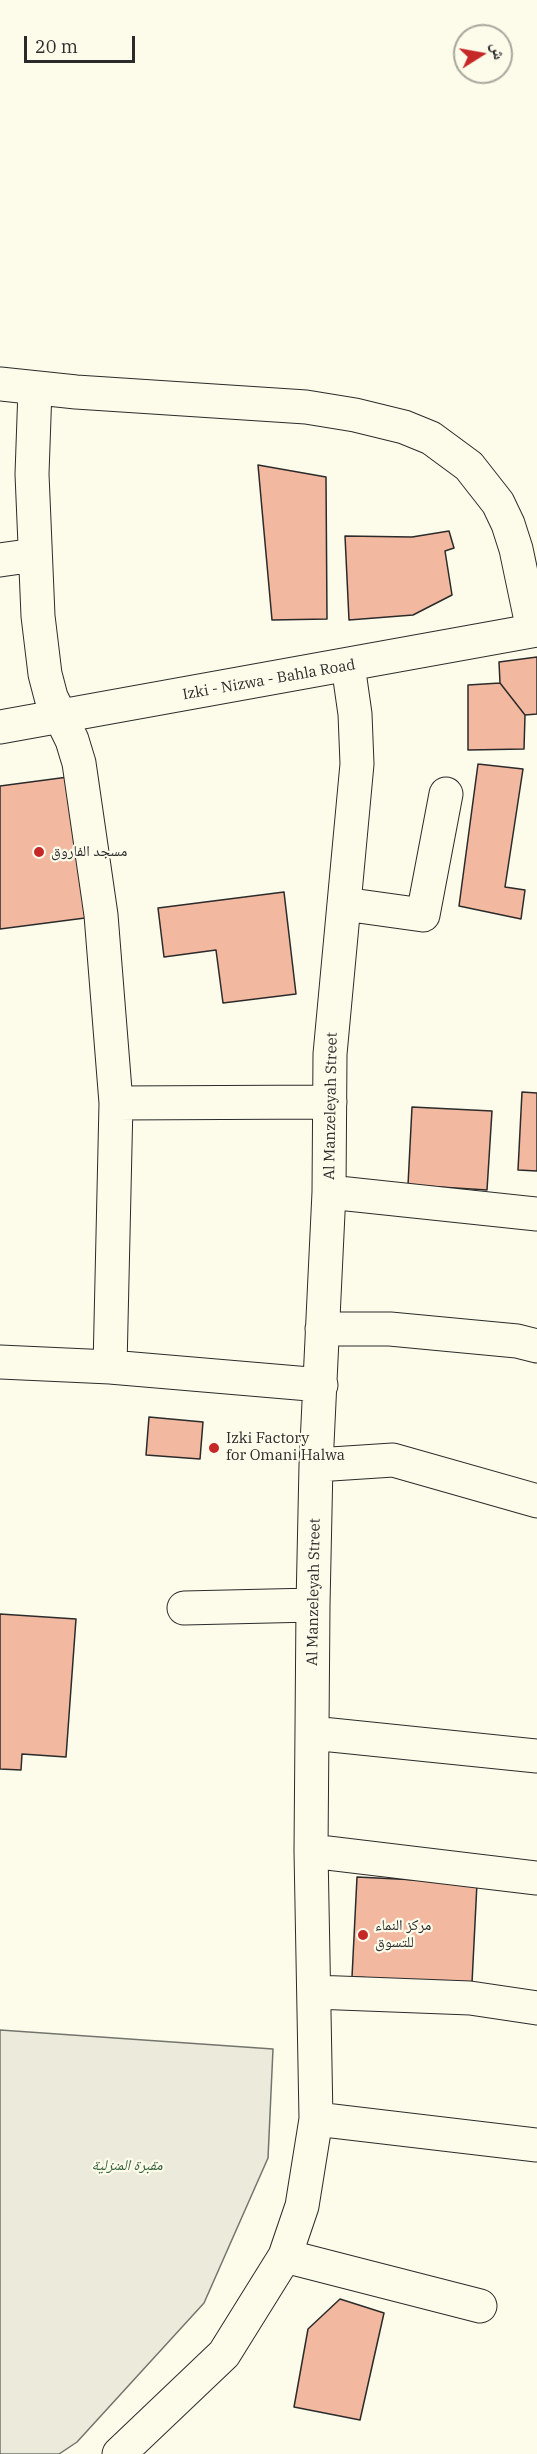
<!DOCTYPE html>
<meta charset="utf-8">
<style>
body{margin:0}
#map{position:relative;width:537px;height:2454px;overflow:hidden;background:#fdfbea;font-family:"IBM Plex Serif","Noto Naskh Arabic",serif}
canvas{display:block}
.north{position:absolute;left:453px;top:24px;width:60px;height:60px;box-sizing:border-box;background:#fdfbea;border:2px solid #a9a89e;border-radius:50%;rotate:79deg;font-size:16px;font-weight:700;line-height:24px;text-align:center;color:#2b2b2b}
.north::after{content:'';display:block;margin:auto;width:21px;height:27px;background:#c62828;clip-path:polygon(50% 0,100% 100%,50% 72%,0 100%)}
.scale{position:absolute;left:24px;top:36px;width:111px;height:27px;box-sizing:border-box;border:3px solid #2b2b2b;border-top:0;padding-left:8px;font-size:18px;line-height:21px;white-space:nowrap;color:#2b2b2b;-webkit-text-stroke:4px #fdfbea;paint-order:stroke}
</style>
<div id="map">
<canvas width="537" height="2454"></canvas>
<div class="north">ش</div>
<div class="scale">20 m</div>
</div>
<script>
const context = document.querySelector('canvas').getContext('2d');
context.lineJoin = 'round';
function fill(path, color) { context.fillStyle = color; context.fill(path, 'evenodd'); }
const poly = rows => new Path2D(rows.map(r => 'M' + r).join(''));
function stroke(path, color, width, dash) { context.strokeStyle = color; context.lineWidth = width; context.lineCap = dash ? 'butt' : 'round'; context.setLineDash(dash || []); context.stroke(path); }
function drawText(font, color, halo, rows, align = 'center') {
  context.font = font + ' "IBM Plex Serif","Noto Naskh Arabic",serif'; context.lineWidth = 4.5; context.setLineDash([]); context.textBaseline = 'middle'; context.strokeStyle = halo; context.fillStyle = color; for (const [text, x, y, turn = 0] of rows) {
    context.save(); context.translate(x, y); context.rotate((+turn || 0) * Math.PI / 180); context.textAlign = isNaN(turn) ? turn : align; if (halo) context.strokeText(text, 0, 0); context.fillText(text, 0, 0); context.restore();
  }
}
const green = poly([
 [0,2030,273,2049,268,2158,204,2303,77,2442,59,2454,0,2454,0,2030]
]);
fill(green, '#ecebdb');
stroke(green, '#74746e', 1.5);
const building = poly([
 [258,465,326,477,327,619,272,620,258,465],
 [449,531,454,548,445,551,452,595,413,615,349,620,345,536,412,537,449,531],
 [537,657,537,714,525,715,500,683,499,662,537,657],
 [500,683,525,715,524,749,468,750,468,685,500,683],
 [478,764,523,769,505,887,525,890,521,919,459,906,478,764],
 [68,777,85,918,0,929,0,786,68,777],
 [284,892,296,994,223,1003,216,950,164,957,158,908,284,892],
 [522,1092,537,1093,537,1171,518,1170,522,1092],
 [412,1107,492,1111,487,1190,408,1185,412,1107],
 [149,1417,203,1422,200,1459,146,1455,149,1417],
 [0,1614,76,1619,66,1757,22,1754,21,1770,0,1769,0,1614],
 [357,1877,477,1883,472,1983,352,1977,357,1877],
 [340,2299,384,2313,360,2420,294,2407,308,2329,340,2299]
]);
fill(building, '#f2b8a0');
stroke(building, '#2b2b2b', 1.5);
const minor = poly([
 [0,384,76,392,306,407,355,415,404,427,431,438,469,466,498,503,508,524,516,549,533,630],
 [35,389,32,474,38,616,45,674,51,697,72,740,79,763,101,915,116,1103,110,1367],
 [0,560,35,555],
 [344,904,423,915,446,794],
 [116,1103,330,1102],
 [329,1192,537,1214],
 [322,1329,390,1329,517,1341,537,1346],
 [0,1362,110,1367,321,1385],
 [316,1465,393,1460,537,1501],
 [184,1608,313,1605],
 [312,1733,537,1756],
 [311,1851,537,1878],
 [314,1992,470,1998,537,2008],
 [316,2119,537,2145],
 [285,2256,480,2306],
 [119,2454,224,2354,285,2256,302,2206,316,2119,311,1851,313,1605,316,1465,329,1192,330,1054,357,764,355,714,348,665]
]);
const major = poly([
 [0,727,537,630]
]);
stroke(minor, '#2b2b2b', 35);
stroke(major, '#2b2b2b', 35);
stroke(minor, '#fdfbea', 33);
stroke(major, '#fdfbea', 33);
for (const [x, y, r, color] of [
 [39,852,6,"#c62828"],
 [214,1448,6,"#c62828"],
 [363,1935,6,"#c62828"]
]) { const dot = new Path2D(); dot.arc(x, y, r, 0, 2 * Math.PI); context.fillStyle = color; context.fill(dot); stroke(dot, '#fdfbea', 2); }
drawText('15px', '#2b2b2b', '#fdfbea', [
 ["Izki - Nizwa - Bahla Road",269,680,-10],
 ["Al Manzeleyah Street",331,1106,-89],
 ["Al Manzeleyah Street",314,1592,-89]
]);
drawText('15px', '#2b2b2b', '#fdfbea', [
 ["مسجد الفاروق",51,852],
 ["Izki Factory",226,1439],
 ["for Omani Halwa",226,1456],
 ["مركز النماء",375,1926],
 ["للتسوق",375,1943]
], 'left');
drawText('italic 15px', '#34623c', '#fdfbea', [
 ["مقبرة المنزلية",127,2166]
]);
</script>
